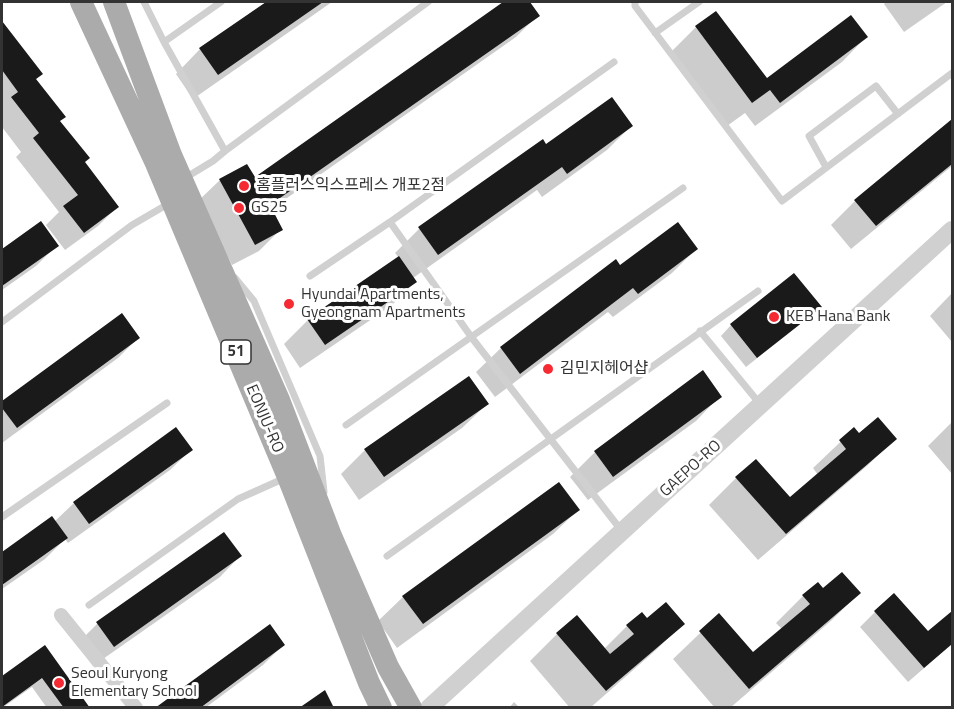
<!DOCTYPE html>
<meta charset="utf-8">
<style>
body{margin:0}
#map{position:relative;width:954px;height:709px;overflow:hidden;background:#fff;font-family:"Titillium Web",sans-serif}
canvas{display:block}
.frame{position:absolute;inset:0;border:3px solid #333;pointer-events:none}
</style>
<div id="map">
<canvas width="954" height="709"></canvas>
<div class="frame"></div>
</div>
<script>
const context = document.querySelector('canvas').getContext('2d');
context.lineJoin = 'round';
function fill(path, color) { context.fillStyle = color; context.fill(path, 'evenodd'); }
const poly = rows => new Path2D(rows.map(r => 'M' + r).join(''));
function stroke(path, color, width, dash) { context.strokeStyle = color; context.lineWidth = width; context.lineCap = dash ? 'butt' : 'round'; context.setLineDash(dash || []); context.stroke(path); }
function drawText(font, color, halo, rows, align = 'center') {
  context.font = font + ' "Titillium Web","Noto Sans KR",sans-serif'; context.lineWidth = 6; context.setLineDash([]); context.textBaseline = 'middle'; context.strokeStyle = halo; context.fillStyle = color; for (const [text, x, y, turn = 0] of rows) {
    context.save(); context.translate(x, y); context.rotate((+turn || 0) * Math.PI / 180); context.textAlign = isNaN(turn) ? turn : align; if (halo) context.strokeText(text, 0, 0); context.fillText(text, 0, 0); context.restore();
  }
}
fill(poly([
 [268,2,332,2,193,99,176,74,200,49],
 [505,2,528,2,538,15,516,37,270,210,281,229,259,251,232,265,198,201,220,180,254,179],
 [886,2,947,2,904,32,884,4],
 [716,13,767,80,866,37,842,62,755,126,745,113,727,126,671,52,696,27],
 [2,24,41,74,35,80,84,162,117,207,98,226,65,250,46,225,59,212,16,157,21,152,2,127],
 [952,121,952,166,851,249,831,225,855,201],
 [631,126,607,150,542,197,537,190,413,278,415,282,391,306,300,368,284,344,308,320,399,258,395,253,419,229,546,146],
 [41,223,57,245,36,266,2,290,2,251],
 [696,249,672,273,613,317,608,312,495,397,476,372,501,348,620,268],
 [952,293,952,342,930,316],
 [820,307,809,317,746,367,721,336,731,325],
 [122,315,138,338,118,358,2,443,2,403],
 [703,373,720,396,696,421,588,500,570,477,595,452],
 [487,404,462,428,359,500,341,474,365,450],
 [952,422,952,474,928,446],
 [854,429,859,435,895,438,868,465,758,560,709,505,736,478,789,499,818,475,813,468],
 [191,450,170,470,68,543,65,539,45,559,2,589,2,554,51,518,54,522,74,503],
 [559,484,578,510,553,534,397,648,378,621,403,597],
 [224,534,240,556,220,577,93,666,77,644,97,624],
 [823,590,859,593,832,620,730,708,715,708,673,659,719,615,753,654,782,629,776,623,803,596],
 [875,612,928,633,952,613,952,644,908,682,860,627],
 [647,620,683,623,656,650,590,708,570,708,530,661,557,634,604,649,627,626],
 [283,645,263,665,205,708,160,708],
 [45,647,89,708,47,708,32,687,2,708,2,678],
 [514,702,520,708,509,708]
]), '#0003');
fill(poly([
 [266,2,323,2,218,75,199,48],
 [503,2,530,2,540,16,270,205,283,230,255,245,219,179,247,164,255,177],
 [716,11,767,78,851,15,868,37,780,103,770,90,752,103,695,26],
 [2,21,43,74,36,79,66,117,60,121,90,158,85,162,119,207,84,233,63,206,78,195,33,138,39,133,11,97,18,92,2,70],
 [612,97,633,126,567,174,562,167,438,255,418,227,543,139,546,144],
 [952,119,952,164,876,226,854,200],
 [41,221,59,246,2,286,2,249],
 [678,222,698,249,638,294,633,288,520,374,500,347,616,259,620,265],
 [399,256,417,282,325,345,307,319],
 [794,273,822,307,757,358,730,324],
 [122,313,140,338,17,428,2,408,2,401],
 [703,370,722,397,613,477,594,451],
 [469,376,489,404,384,477,364,449],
 [878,417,897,439,786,534,735,477,756,459,790,497,846,449,839,440,854,427,859,433],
 [176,427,193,450,89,524,73,502],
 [559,482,580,510,423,624,402,596],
 [52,516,68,538,2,585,2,552],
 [224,532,242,556,114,647,96,622],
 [842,572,861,593,749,689,699,631,719,613,753,652,810,604,802,595,818,582,823,588],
 [894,593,928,631,952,611,952,644,924,668,874,611],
 [666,602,685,624,606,691,556,633,577,615,610,654,634,634,626,625,642,612,647,618],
 [270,624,285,645,200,708,155,708],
 [45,645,90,708,64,708,42,678,2,707,2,676],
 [325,690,334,708,299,708]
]), '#1a1a1a');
stroke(poly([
 [144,2,164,42,225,151,213,161,185,178],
 [635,2,635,6,782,201,952,73],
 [655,33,699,2],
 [164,42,221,2],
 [225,151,428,2],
 [826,167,809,136,876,86,898,114],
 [390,222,472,338,621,530],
 [310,276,390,222,614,62],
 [235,278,254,301,320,456,324,492],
 [2,322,132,225,168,204],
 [700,331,760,404],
 [346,425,683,188],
 [2,517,167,403],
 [387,556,758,291],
 [89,605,238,499,285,478]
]), '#d0d0d0', 7);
stroke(poly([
 [61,615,136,708]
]), '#d0d0d0', 14);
stroke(poly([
 [429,708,952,230]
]), '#d0d0d0', 18);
stroke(poly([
 [81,2,155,161,288,477,369,683,381,708],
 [114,2,171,155,279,400,331,536,388,667,411,708]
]), '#ababab', 22);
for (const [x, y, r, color] of [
 [244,186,6,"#f52a33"],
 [239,208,6,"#f52a33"],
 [289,304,6,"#f52a33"],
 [774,317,6,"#f52a33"],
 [548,369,6,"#f52a33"],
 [59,683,6,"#f52a33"]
]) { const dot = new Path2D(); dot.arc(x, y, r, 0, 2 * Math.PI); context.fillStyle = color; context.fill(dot); stroke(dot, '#fff', 2); }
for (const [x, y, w] of [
 [236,352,30]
]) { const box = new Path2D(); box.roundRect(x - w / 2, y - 12, w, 24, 4.5); context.fillStyle = '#fff'; context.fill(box); stroke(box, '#333', 1.5); }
drawText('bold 15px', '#333', null, [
 ["51",236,352]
]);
drawText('16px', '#333', '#fff', [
 ["홈플러스익스프레스 개포2점",256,186],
 ["GS25",251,208],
 ["Hyundai Apartments,",301,295],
 ["Gyeongnam Apartments",301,313],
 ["KEB Hana Bank",786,317],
 ["김민지헤어샵",560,369],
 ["Seoul Kuryong",71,674],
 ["Elementary School",71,692]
], 'left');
drawText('16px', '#333', '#fff', [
 ["EONJU-RO",264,419,67],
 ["GAEPO-RO",691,469,-42]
]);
</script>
